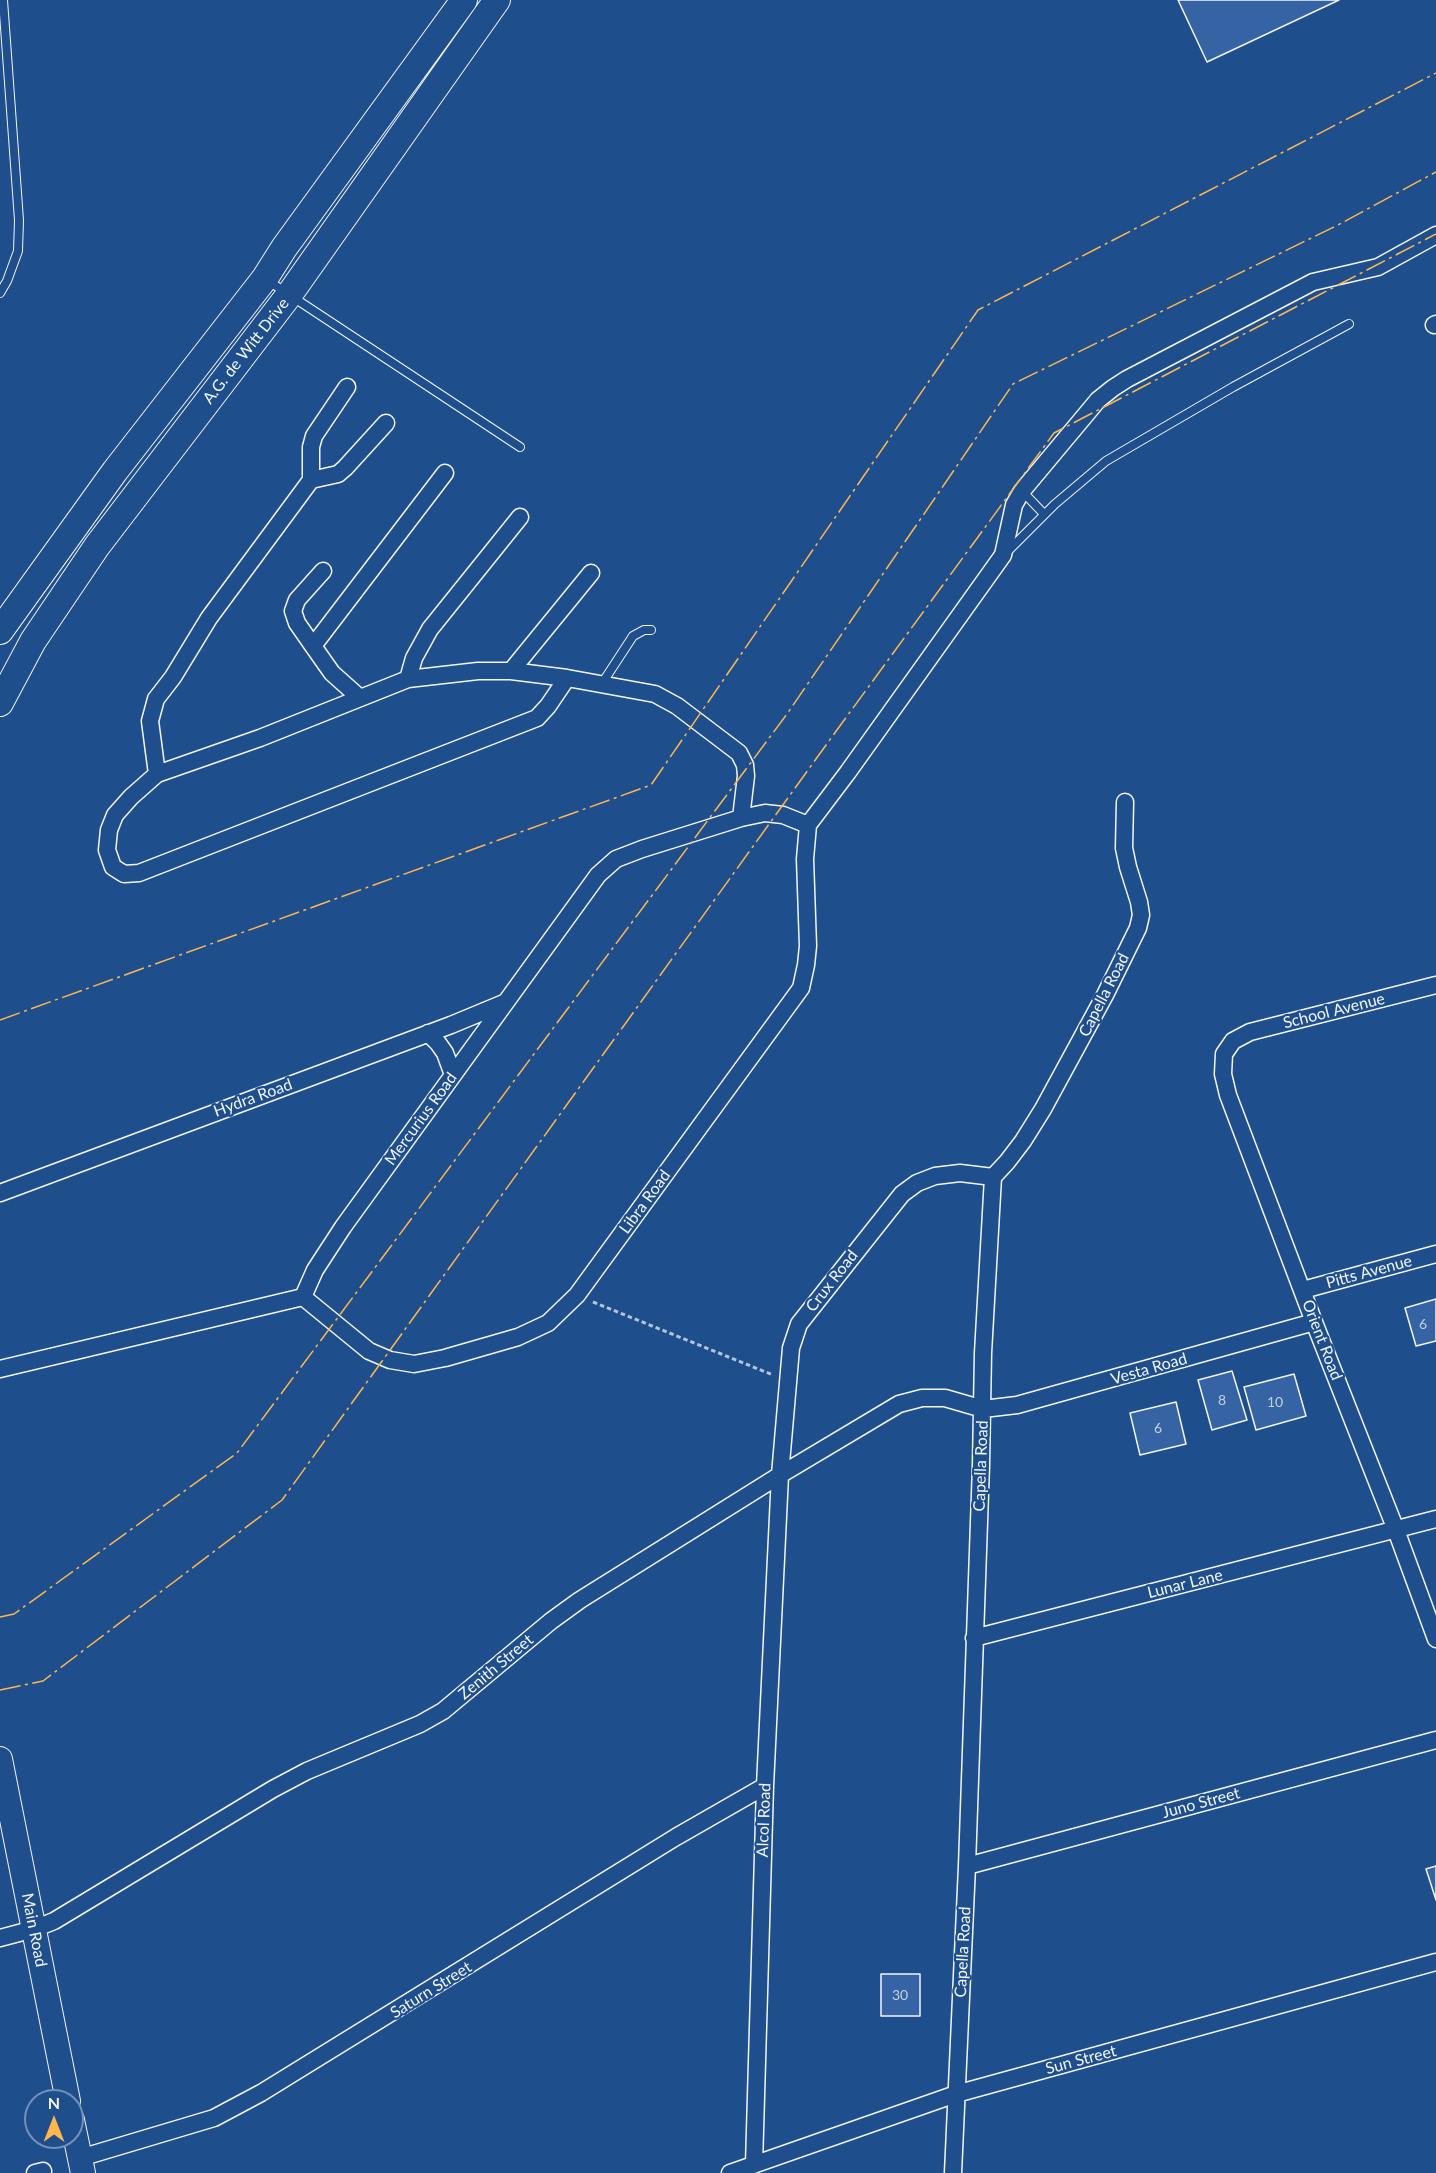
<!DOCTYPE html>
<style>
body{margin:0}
#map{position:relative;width:1436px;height:2173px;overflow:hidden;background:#1f4e8c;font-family:Lato,sans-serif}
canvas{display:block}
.north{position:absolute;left:24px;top:2089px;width:60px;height:60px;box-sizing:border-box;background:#1f4e8c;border:2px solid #7391ba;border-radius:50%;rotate:0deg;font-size:16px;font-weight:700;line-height:24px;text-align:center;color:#f2f6ff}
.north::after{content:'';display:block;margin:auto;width:21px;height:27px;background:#ffb74d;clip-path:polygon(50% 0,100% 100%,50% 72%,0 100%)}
</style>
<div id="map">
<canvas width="1436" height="2173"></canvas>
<div class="north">N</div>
</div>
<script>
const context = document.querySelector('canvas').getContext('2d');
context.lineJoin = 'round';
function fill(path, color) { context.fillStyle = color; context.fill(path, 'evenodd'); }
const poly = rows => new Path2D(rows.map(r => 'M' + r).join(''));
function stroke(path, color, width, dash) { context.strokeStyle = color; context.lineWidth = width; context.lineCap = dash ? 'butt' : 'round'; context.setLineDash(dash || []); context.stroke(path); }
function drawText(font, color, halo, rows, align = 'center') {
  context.font = font + ' Lato,sans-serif'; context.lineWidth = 4.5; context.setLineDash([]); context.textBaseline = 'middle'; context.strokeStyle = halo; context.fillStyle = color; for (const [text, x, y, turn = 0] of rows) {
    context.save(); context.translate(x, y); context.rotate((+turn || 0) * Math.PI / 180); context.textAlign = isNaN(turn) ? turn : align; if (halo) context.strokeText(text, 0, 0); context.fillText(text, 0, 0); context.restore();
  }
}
const building = poly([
 [1178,0,1339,0,1207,62,1178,0],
 [1436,1299,1436,1341,1416,1346,1405,1308,1436,1299],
 [1232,1371,1247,1420,1212,1430,1198,1380,1232,1371],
 [1294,1374,1306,1416,1256,1430,1244,1387,1294,1374],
 [1176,1402,1186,1444,1140,1455,1130,1413,1176,1402],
 [1436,1866,1436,1900,1426,1869,1436,1866],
 [881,1974,920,1974,920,2016,881,2016,881,1974]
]);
fill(building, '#3563a3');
stroke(building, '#f2f6ff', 1.5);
const lane = poly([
 [267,280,520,447],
 [0,293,7,281,18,251,19,220,3,0],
 [1022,491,1044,514],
 [1006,553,1055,504,1106,461,1233,387,1349,324],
 [601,685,633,636,644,630,651,630]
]);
const street = poly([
 [1434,325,1436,324],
 [347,387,314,436,311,447,311,480,209,618,173,677,156,699,150,721,157,774,260,738,408,679,478,671,511,671,567,678,655,694,677,706,739,753,745,765,746,776,741,818],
 [311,480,338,474,345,468,386,423],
 [313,646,297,623,293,611,297,600,323,571],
 [511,671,591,573],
 [408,679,414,658,430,629,520,517],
 [360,698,332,673,313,646,445,473],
 [157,774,131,797,115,815,109,830,107,850,113,867,124,874,139,873,537,718,548,706,567,678],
 [808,825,848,772,1003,555,1014,505,1022,491,1098,400,1113,388,1127,379,1313,282,1378,267,1436,235],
 [1436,985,1250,1032,1233,1041,1224,1054,1223,1074,1228,1095,1314,1322,1396,1530,1436,1639],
 [428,1033,438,1043,445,1053,453,1075],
 [0,1193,451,1025,504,1003],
 [1303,1290,1436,1254],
 [303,1297,369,1351,390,1360,414,1364,445,1358,518,1337,548,1323,577,1295,801,988,806,965,808,946,805,859,808,825],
 [303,1297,315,1270,343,1227,598,875,616,859,642,849,741,818,765,813,783,815,808,825],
 [0,1369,303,1297],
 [974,1638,1436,1519],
 [967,1866,1436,1740],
 [0,1938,34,1929,54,1921,273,1789,307,1771,420,1724,443,1711,551,1621,580,1600,780,1475,899,1404,922,1398,945,1398,983,1409,1017,1405,1314,1322],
 [80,2158,214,2118,261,2093,676,1837,765,1786],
 [754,2165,765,1786,780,1475,791,1348,799,1324,902,1194,917,1183,935,1176,960,1173,993,1177],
 [35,2173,43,2171],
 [730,2173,956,2094,1436,1962],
 [953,2173,967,1866,981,1465,983,1353,993,1177,1007,1162,1023,1141,1043,1109,1105,995,1138,928,1141,915,1139,902,1128,867,1124,848,1125,802]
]);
const secondary = poly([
 [0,1759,68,2101],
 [72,2120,83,2173]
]);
const primary = poly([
 [0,631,115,471,265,278,284,248,464,0],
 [0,703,33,641,97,546,289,295,497,0]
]);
stroke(lane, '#f2f6ff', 10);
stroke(street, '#f2f6ff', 19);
stroke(secondary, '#f2f6ff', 26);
stroke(primary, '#f2f6ff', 28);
stroke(poly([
 [593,1302,773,1375]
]), '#b3c4dc', 3, [4.5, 3]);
stroke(lane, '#1f4e8c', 8);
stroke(street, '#1f4e8c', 16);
stroke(secondary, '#1f4e8c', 24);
stroke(primary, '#1f4e8c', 26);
stroke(poly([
 [0,1020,651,785,978,310,1436,73],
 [0,1617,14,1614,237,1453,787,714,1013,384,1336,226,1436,172],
 [0,1690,43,1681,282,1500,834,734,1054,433,1436,234]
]), '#ffb74d', 1.5, [21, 4.5, 3, 4.5]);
drawText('14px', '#c3d1e8', null, [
 ["6",1423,1324],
 ["8",1222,1400],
 ["10",1275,1402],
 ["6",1158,1428],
 ["30",900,1995]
]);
drawText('16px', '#f2f6ff', '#1f4e8c', [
 ["A.G. de Witt Drive",246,351,-52],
 ["Capella Road",1104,995,-63],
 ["School Avenue",1334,1011,-14],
 ["Hydra Road",253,1098,-20],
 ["Mercurius Road",421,1119,-54],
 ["Libra Road",645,1202,-54],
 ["Pitts Avenue",1369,1272,-15],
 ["Crux Road",832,1281,-52],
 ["Orient Road",1322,1340,69],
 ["Vesta Road",1149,1369,-16],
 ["Capella Road",981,1466,-88],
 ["Lunar Lane",1185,1584,-14],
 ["Zenith Street",496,1667,-40],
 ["Juno Street",1201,1803,-15],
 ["Alcol Road",764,1820,-88],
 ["Main Road",34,1930,79],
 ["Capella Road",963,1952,-87],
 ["Saturn Street",431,1990,-32],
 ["Sun Street",1081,2060,-15]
]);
</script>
